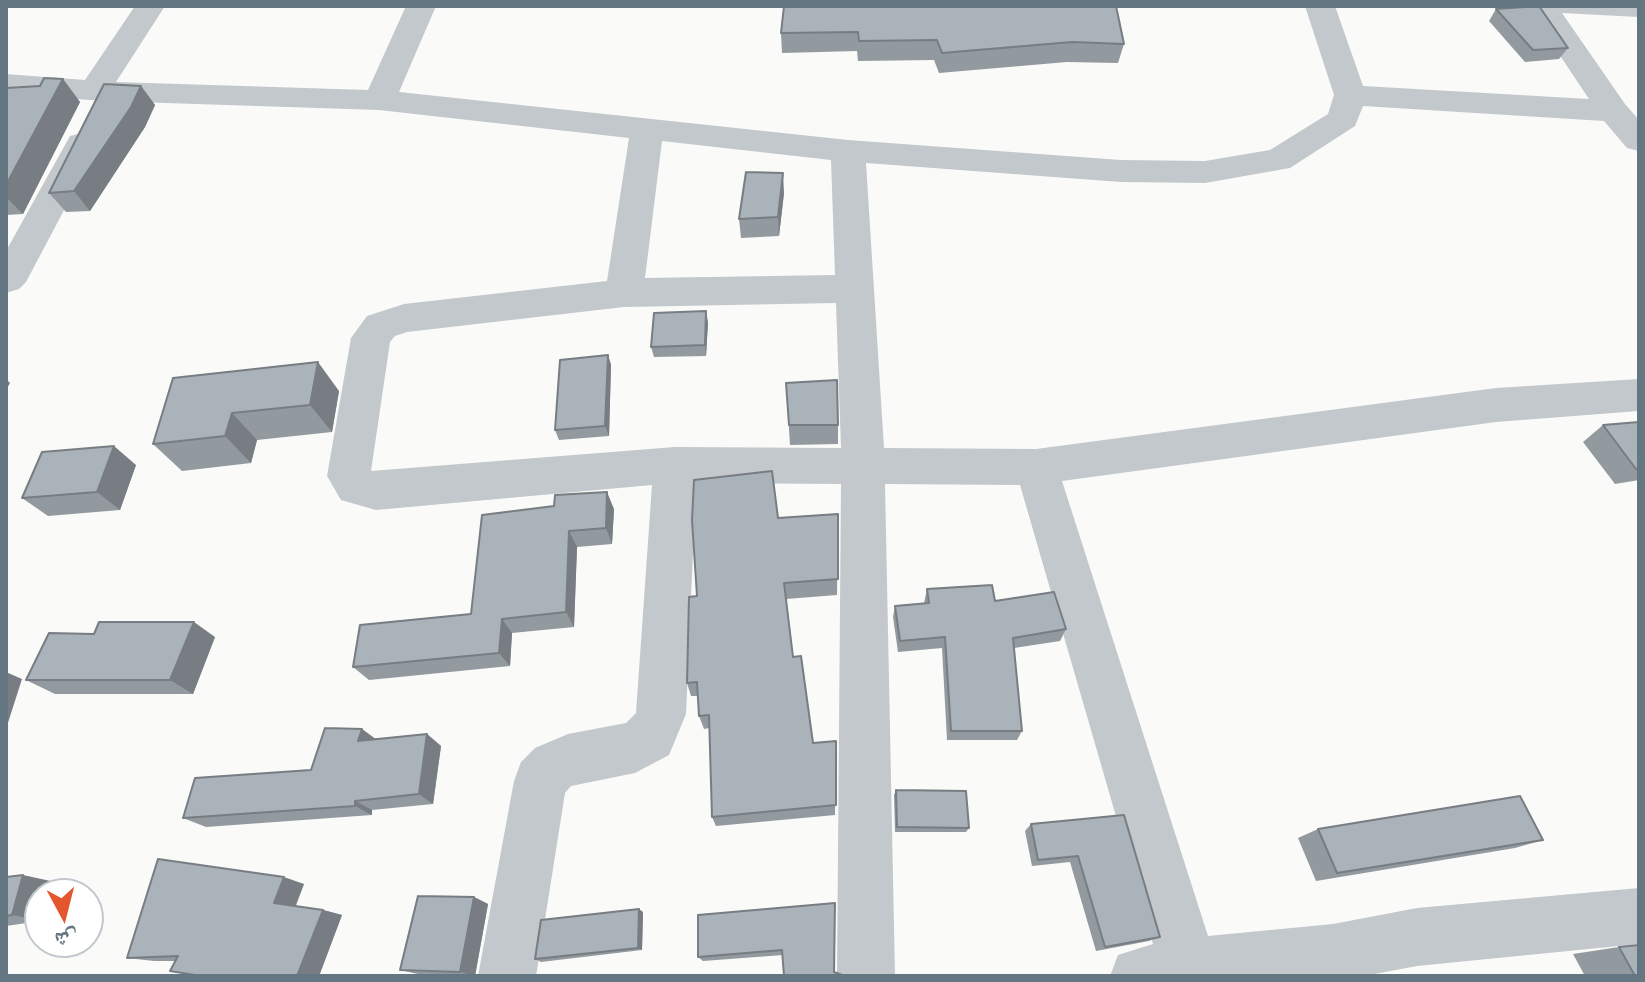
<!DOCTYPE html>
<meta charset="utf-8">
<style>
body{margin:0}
#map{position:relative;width:1645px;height:982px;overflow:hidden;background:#fafaf8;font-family:"PT Sans Narrow","Noto Naskh Arabic",sans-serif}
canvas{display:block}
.frame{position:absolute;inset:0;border:8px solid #657683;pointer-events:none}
.north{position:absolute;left:24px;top:878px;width:80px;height:80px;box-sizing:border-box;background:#fff;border:2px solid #c1c8cd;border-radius:50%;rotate:173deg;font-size:22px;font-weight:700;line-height:32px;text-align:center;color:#657683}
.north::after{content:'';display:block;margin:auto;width:28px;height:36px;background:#e4572e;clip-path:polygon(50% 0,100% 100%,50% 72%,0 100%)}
</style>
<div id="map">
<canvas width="1645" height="982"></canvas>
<div class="frame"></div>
<div class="north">ش</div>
</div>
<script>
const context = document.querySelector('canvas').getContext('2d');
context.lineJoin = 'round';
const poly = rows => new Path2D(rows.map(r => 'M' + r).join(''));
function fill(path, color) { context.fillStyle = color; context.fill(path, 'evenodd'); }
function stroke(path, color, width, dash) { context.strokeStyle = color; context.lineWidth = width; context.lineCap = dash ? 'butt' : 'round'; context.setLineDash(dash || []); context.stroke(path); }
fill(poly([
 [135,6,165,6,116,82,368,90,406,6,436,6,399,92,848,140,1121,160,1205,161,1270,150,1328,114,1334,95,1305,6,1335,6,1363,86,1589,99,1527,6,1639,6,1639,17,1562,13,1625,104,1639,120,1639,151,1627,148,1604,121,1363,106,1355,126,1290,168,1205,183,1121,182,866,163,884,448,1036,449,1496,388,1639,379,1639,411,1496,422,1062,481,1208,936,1333,924,1417,908,1639,888,1639,944,1417,966,1364,976,1110,976,1118,955,1153,944,1020,485,885,484,895,976,837,976,841,484,696,483,686,714,669,755,635,773,571,786,565,793,536,976,478,976,514,781,521,762,535,748,568,734,626,723,636,713,652,485,376,510,341,500,327,476,351,338,367,316,404,304,607,281,629,138,379,110,105,101,6,94,6,74,85,80,135,6],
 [662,141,831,160,835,275,645,278,662,141],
 [836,303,841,448,675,447,371,471,390,342,395,336,407,332,624,307,836,303],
 [82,133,94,136,99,144,26,282,19,289,6,293,6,251,70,136,82,133]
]), '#c3c8cc');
fill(poly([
 [200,6,336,6,335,8,201,8],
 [784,6,1124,44,1118,63,1067,62,939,73,934,60,858,61,857,51,782,53,781,33],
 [1496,9,1568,48,1559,59,1525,62,1489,21],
 [63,79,80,102,23,214,6,215,6,88,40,86],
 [141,86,155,105,145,127,90,211,66,212,49,193],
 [784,193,779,236,741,238,739,219],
 [708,322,706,356,654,357,651,347],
 [608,355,611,365,609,436,559,440,555,430],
 [173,378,339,391,332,432,257,440,251,463,182,471,153,444],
 [786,383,838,425,838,444,790,445],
 [1639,422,1639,480,1615,484,1583,442,1603,425],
 [136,465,120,510,48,516,22,498],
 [554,506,614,509,612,544,577,547,574,627,512,633,510,666,369,680,353,667,471,614],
 [838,514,837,595,786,599,793,657,813,743,836,741,835,815,716,826,712,817,709,728,704,729,699,716,698,696,691,696,687,683,697,596,778,518],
 [927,589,995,601,1066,629,1060,641,1014,648,1022,731,1017,740,947,740,942,648,898,652,893,617,895,606,924,603],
 [215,637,193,694,55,694,26,680],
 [362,729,377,740,427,734,441,746,433,804,372,810,372,815,206,827,183,818,311,770],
 [896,790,969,828,966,832,895,832,894,795],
 [1124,815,1160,937,1149,941,1096,951,1070,862,1032,866,1025,831,1031,824],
 [1318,829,1543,840,1515,848,1316,881,1298,838],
 [6,877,55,882,40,894,40,921,6,926],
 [304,884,296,906,323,910,342,915,319,976,201,976,175,961,154,961,127,958],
 [474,897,488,904,475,976,418,974,400,970],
 [643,912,642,950,541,962,535,959],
 [698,915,834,972,783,955,703,961,698,957],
 [1619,947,1639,976,1585,976,1573,954]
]), '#929a9f');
fill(poly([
 [63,79,80,102,23,214,6,197,6,185],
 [141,86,155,105,145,127,90,211,74,191],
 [783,173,784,193,779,236,778,217],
 [706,311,708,322,706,356,705,345],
 [608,355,611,365,609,436,605,426],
 [318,362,339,391,332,432,310,405],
 [6,379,10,383,6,390],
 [232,413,257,440,251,463,225,436],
 [114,446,136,465,120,510,97,492],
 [607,492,614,509,612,544,606,528],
 [569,531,577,547,574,627,566,612],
 [502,619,512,633,510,666,499,653],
 [194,622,215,637,193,694,170,680],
 [6,672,22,679,6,729],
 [362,729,378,741,358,741],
 [427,734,441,746,433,804,419,794],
 [355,801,372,810,372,815,355,806],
 [23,875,55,882,52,894,40,894,40,920,12,915],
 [284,877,304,884,294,908,274,903],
 [474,897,488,904,475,976,460,972],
 [639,909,643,912,642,950,638,948],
 [323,910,342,915,319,976,297,976]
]), '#777d82');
const building = poly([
 [784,6,1116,6,1124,44,1072,42,942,53,937,40,859,41,858,32,781,33,784,6],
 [1539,6,1568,48,1533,50,1496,9,1539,6],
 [44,78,63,79,6,185,6,88,40,86,44,78],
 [104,84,141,86,131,107,74,191,49,193,104,84],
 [746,172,783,173,778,217,739,219,746,172],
 [706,311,705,345,651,347,654,313,706,311],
 [608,355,605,426,555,430,560,360,608,355],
 [318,362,310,405,232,413,225,436,153,444,173,378,318,362],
 [837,380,838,425,789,425,786,383,837,380],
 [1639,422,1639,468,1636,469,1603,425,1639,422],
 [114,446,97,492,22,498,42,452,114,446],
 [772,471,778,518,838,514,838,579,784,583,793,657,801,656,813,743,836,741,836,805,712,817,709,715,699,716,697,682,687,683,689,597,697,596,692,520,694,480,772,471],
 [607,492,606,528,569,531,566,612,502,619,499,653,353,667,360,625,471,614,482,515,554,506,555,495,607,492],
 [992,585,995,601,1054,592,1066,629,1013,638,1022,731,951,731,945,637,900,641,895,606,929,603,927,589,992,585],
 [99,622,194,622,170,680,26,680,49,633,94,634,99,622],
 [325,728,362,729,358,741,427,734,419,794,355,801,355,806,183,818,195,778,311,770,325,728],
 [896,790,966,791,969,828,897,827,896,790],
 [1520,796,1543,840,1337,873,1318,829,1520,796],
 [1124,815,1160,937,1105,947,1078,856,1038,860,1031,824,1124,815],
 [158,859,284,877,274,903,323,910,297,976,201,976,170,971,178,956,127,958,158,859],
 [23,875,12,915,6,916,6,877,23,875],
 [418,896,474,897,460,972,400,970,418,896],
 [835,903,834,972,845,976,784,976,782,950,698,957,698,915,835,903],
 [639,909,638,948,535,959,541,920,639,909],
 [1639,945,1639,976,1635,976,1619,947,1639,945]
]);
fill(building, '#aab3b9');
stroke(building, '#777d82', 2);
</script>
